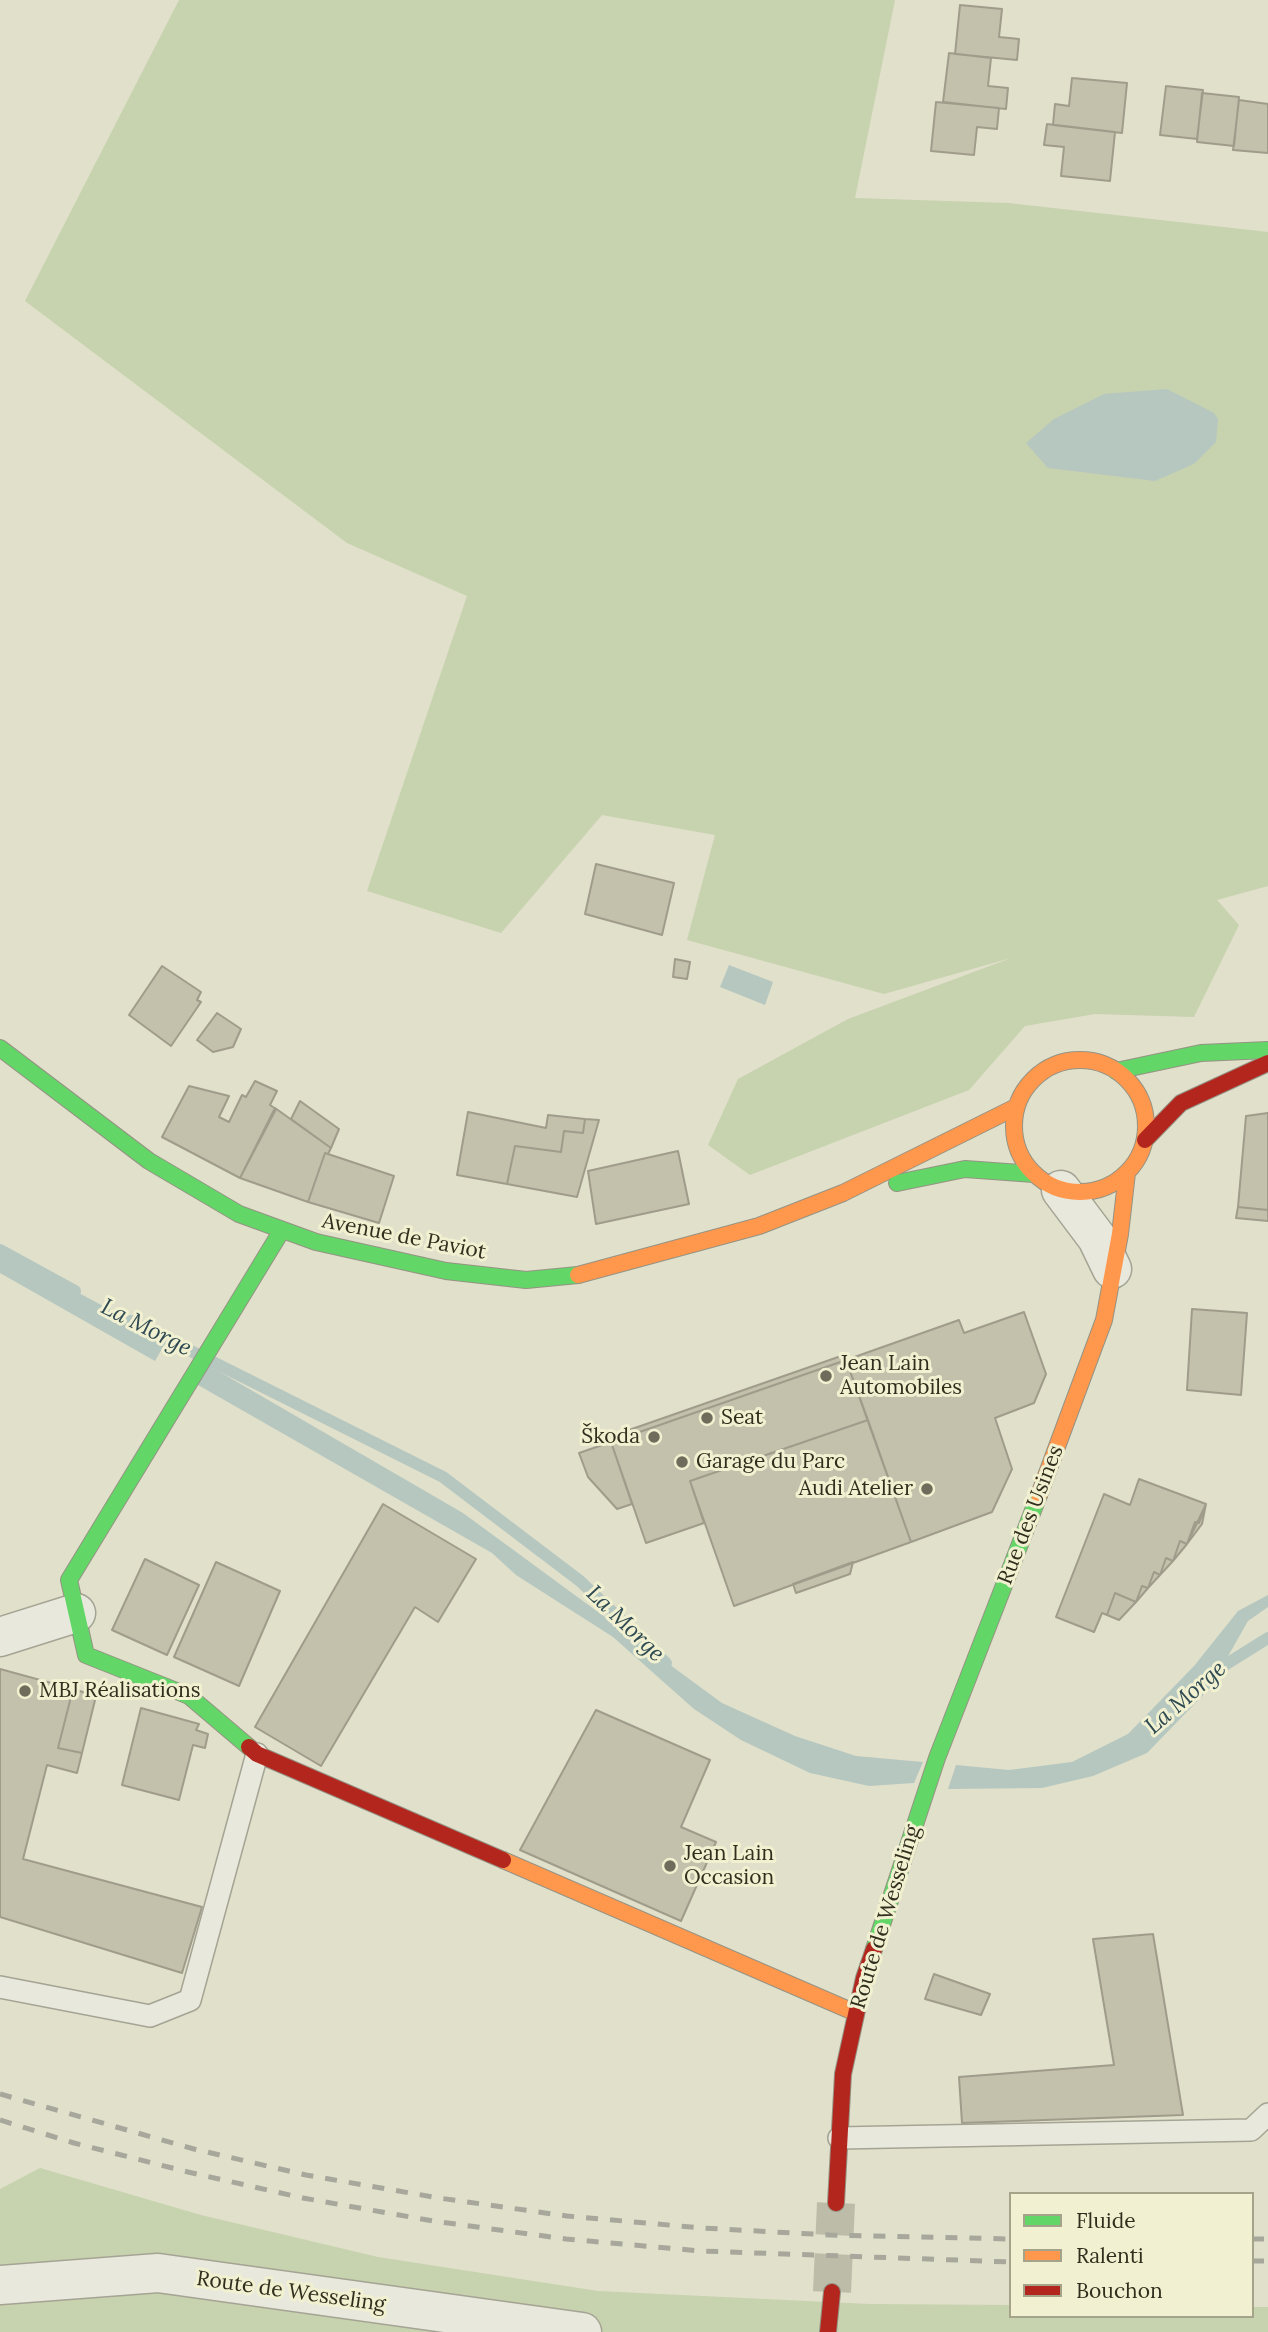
<!DOCTYPE html>
<meta charset="utf-8">
<style>
body{margin:0}
#map{position:relative;width:1268px;height:2332px;overflow:hidden;background:#e0e0cb;font-family:Lora,serif}
canvas{display:block}
.legend{position:absolute;left:1009px;top:2192px;width:245px;height:126px;box-sizing:border-box;background:#f1f1d1;border:2px solid #a5a389;margin:0;padding:9px 12px;list-style:none;font-size:21px;color:#322e1e}
.legend li{display:flex;align-items:center;gap:14px;height:35px}
.legend b{width:35px;border:2px solid #a5a389}
</style>
<div id="map">
<canvas width="1268" height="2332"></canvas>
<ul class="legend">
<li><b style="height:9px;background:#63d668"></b>Fluide</li>
<li><b style="height:9px;background:#ff974d"></b>Ralenti</li>
<li><b style="height:9px;background:#b3261e"></b>Bouchon</li>
</ul>
</div>
<script>
const context = document.querySelector('canvas').getContext('2d');
context.lineJoin = 'round';
function fill(path, color) { context.fillStyle = color; context.fill(path, 'evenodd'); }
const poly = rows => new Path2D(rows.map(r => 'M' + r).join(''));
function stroke(path, color, width, dash) { context.strokeStyle = color; context.lineWidth = width; context.lineCap = dash ? 'butt' : 'round'; context.setLineDash(dash || []); context.stroke(path); }
function drawText(font, color, halo, rows, align = 'center') {
  context.font = font + ' Lora,serif'; context.lineWidth = 6; context.setLineDash([]); context.textBaseline = 'middle'; context.strokeStyle = halo; context.fillStyle = color; for (const [text, x, y, turn = 0] of rows) {
    context.save(); context.translate(x, y); context.rotate((+turn || 0) * Math.PI / 180); context.textAlign = isNaN(turn) ? turn : align; if (halo) context.strokeText(text, 0, 0); context.fillText(text, 0, 0); context.restore();
  }
}
fill(poly([
 [179,0,895,0,855,198,1008,203,1268,232,1268,886,1217,900,1239,925,1194,1017,1095,1014,1025,1026,969,1090,750,1175,708,1145,738,1079,848,1019,1011,958,884,994,687,940,715,835,602,815,501,933,367,891,467,596,347,543,25,301],
 [40,2168,201,2215,378,2257,598,2291,869,2304,1011,2305,1011,2316,1252,2316,1252,2307,1268,2307,1268,2332,0,2332,0,2189]
]), '#c7d2ae');
fill(poly([
 [1167,389,1214,413,1218,419,1216,442,1194,464,1155,481,1048,468,1026,443,1054,419,1104,394],
 [729,965,773,982,765,1005,720,987],
 [0,1251,167,1340,155,1361,0,1273],
 [201,1361,463,1513,722,1703,795,1736,856,1756,923,1762,914,1783,869,1786,810,1773,741,1740,694,1709,613,1637,516,1575,492,1553,191,1381],
 [1268,1595,1268,1607,1248,1621,1210,1688,1147,1753,1093,1776,1042,1788,948,1789,956,1765,1009,1770,1072,1762,1128,1734,1194,1666,1238,1611]
]), '#b6c7c0');
stroke(poly([
 [0,1250,75,1291],
 [131,1321,443,1477,580,1581,666,1663],
 [1212,1673,1268,1638]
]), '#b6c7c0', 12);
const building = poly([
 [960,5,1002,9,999,37,1019,39,1017,60,955,54,960,5],
 [949,53,991,58,988,86,1008,88,1006,109,943,102,949,53],
 [1072,78,1127,83,1122,133,1053,125,1055,104,1069,106,1072,78],
 [1166,86,1203,90,1197,139,1160,135,1166,86],
 [1202,93,1239,97,1234,146,1197,142,1202,93],
 [1239,100,1268,104,1268,153,1233,150,1239,100],
 [936,102,999,108,997,129,977,127,974,155,931,151,936,102],
 [1047,124,1115,132,1110,181,1061,176,1064,147,1044,145,1047,124],
 [596,864,674,883,662,935,585,914,596,864],
 [675,959,690,962,687,979,673,977,675,959],
 [162,966,201,992,197,1000,201,1002,171,1046,129,1015,162,966],
 [217,1013,241,1029,233,1047,213,1052,197,1040,217,1013],
 [255,1081,277,1091,270,1105,276,1109,240,1178,162,1137,189,1086,229,1096,219,1117,229,1122,242,1095,246,1097,255,1081],
 [300,1101,339,1129,331,1148,291,1119,300,1101],
 [275,1108,331,1148,328,1154,325,1153,308,1202,240,1178,275,1108],
 [468,1112,546,1128,548,1115,585,1119,583,1133,564,1131,561,1152,515,1146,507,1184,457,1175,468,1112],
 [1268,1113,1268,1210,1238,1207,1246,1116,1268,1113],
 [585,1119,599,1120,577,1197,507,1184,515,1146,561,1152,564,1131,583,1133,585,1119],
 [678,1151,689,1204,596,1224,588,1171,678,1151],
 [325,1153,394,1176,379,1223,308,1202,325,1153],
 [1238,1207,1268,1210,1268,1221,1236,1218,1238,1207],
 [1192,1309,1247,1313,1241,1395,1187,1390,1192,1309],
 [1024,1312,1046,1374,1034,1403,995,1418,1012,1469,992,1512,911,1542,846,1360,959,1320,964,1333,1024,1312],
 [844,1355,846,1360,611,1442,609,1437,844,1355],
 [846,1360,868,1420,690,1481,704,1523,646,1543,611,1442,846,1360],
 [868,1420,911,1542,734,1606,690,1481,868,1420],
 [611,1442,632,1504,617,1509,588,1477,579,1453,611,1442],
 [1139,1479,1206,1504,1187,1544,1180,1541,1173,1561,1166,1558,1160,1575,1154,1572,1148,1588,1142,1586,1136,1602,1115,1593,1107,1615,1102,1613,1094,1632,1056,1617,1104,1494,1130,1505,1139,1479],
 [383,1504,476,1559,438,1622,415,1607,321,1766,255,1727,383,1504],
 [1206,1504,1202,1524,1187,1544,1195,1522,1199,1523,1206,1504],
 [1180,1541,1187,1544,1173,1561,1180,1541],
 [1166,1558,1173,1561,1160,1575,1166,1558],
 [145,1559,199,1585,167,1655,112,1630,145,1559],
 [216,1562,280,1591,239,1686,174,1657,216,1562],
 [853,1562,850,1574,796,1593,793,1584,853,1562],
 [1154,1572,1160,1575,1148,1588,1154,1572],
 [1142,1586,1148,1588,1136,1602,1142,1586],
 [1115,1593,1136,1602,1119,1620,1107,1615,1115,1593],
 [0,1669,73,1689,58,1748,82,1753,77,1773,47,1765,23,1859,202,1907,182,1973,0,1917,0,1669],
 [73,1689,96,1696,82,1753,58,1748,73,1689],
 [141,1708,199,1724,196,1730,208,1734,205,1748,193,1745,179,1800,122,1785,141,1708],
 [596,1710,710,1760,681,1827,716,1842,681,1921,520,1850,596,1710],
 [1153,1934,1183,2115,962,2123,959,2077,1114,2065,1093,1939,1153,1934],
 [934,1974,990,1994,981,2015,925,1999,934,1974]
]);
fill(building, '#c3c0ac');
stroke(building, '#a09c8b', 2);
stroke(poly([
 [832,2292,836,2203]
]), '#bdbca8', 38, [38, 19]);
const lane = poly([
 [0,1987,150,2016,190,2000,257,1754],
 [839,2138,1251,2130,1268,2114]
]);
const street = poly([
 [1061,1190,1097,1238,1112,1269],
 [0,1637,76,1613],
 [0,2285,158,2273,582,2332]
]);
const fast = poly([
 [0,1048,149,1161,239,1214,316,1242,446,1271,526,1280,578,1275],
 [1116,1071,1201,1053,1268,1050],
 [897,1183,965,1169,1034,1174],
 [249,1747,189,1696,86,1655,69,1580,282,1230],
 [874,1949,937,1758,1039,1495]
]);
const slow = poly([
 '1014 1126a66 66 0 1 1 132 0a66 66 0 1 1-132 0Z',
 [578,1275,759,1226,843,1193,1016,1107],
 [1039,1495,1104,1320,1120,1234,1127,1173],
 [503,1860,856,2013]
]);
const jam = poly([
 [1145,1140,1181,1103,1268,1063],
 [249,1747,257,1754,503,1860],
 [836,2203,843,2074,864,1978,874,1949],
 [828,2332,832,2292]
]);
stroke(lane, '#a5a494', 24);
stroke(street, '#a5a494', 41);
stroke(fast, '#959384', 18);
stroke(slow, '#959384', 18);
stroke(jam, '#959384', 18);
stroke(lane, '#e8e8dc', 21);
stroke(street, '#e8e8dc', 38);
stroke(fast, '#63d668', 16);
stroke(slow, '#ff974d', 16);
stroke(jam, '#b3261e', 16);
stroke(poly([
 [0,2094,194,2149,306,2175,439,2198,567,2216,702,2228,830,2235,1011,2239],
 [0,2120,74,2143,188,2172,303,2198,433,2221,566,2239,701,2251,1011,2262],
 [1252,2239,1268,2239],
 [1252,2261,1268,2261]
]), '#a8a79c', 5, [12, 12]);
for (const [x, y, r, color] of [
 [826,1376,7,"#6f6c5b"],
 [707,1418,7,"#6f6c5b"],
 [654,1437,7,"#6f6c5b"],
 [682,1462,7,"#6f6c5b"],
 [927,1489,7,"#6f6c5b"],
 [25,1691,7,"#6f6c5b"],
 [670,1866,7,"#6f6c5b"]
]) { const dot = new Path2D(); dot.arc(x, y, r, 0, 2 * Math.PI); context.fillStyle = color; context.fill(dot); stroke(dot, '#f1f1d1', 2.5); }
drawText('21px', '#322e1e', '#f1f1d1', [
 ["Avenue de Paviot",404,1237,11],
 ["Rue des Usines",1031,1515,-69],
 ["Route de Wesseling",886,1917,-73],
 ["Route de Wesseling",291,2292,8]
]);
drawText('21px', '#322e1e', '#f1f1d1', [
 ["Jean Lain",840,1364],
 ["Automobiles",840,1388],
 ["Seat",721,1418],
 ["Škoda",640,1437,"right"],
 ["Garage du Parc",696,1462],
 ["Audi Atelier",913,1489,"right"],
 ["MBJ Réalisations",39,1691],
 ["Jean Lain",684,1854],
 ["Occasion",684,1878]
], 'left');
drawText('italic 23px', '#2e4951', '#f1f1d1', [
 ["La Morge",146,1328,27],
 ["La Morge",625,1624,44],
 ["La Morge",1186,1698,-41]
]);
</script>
